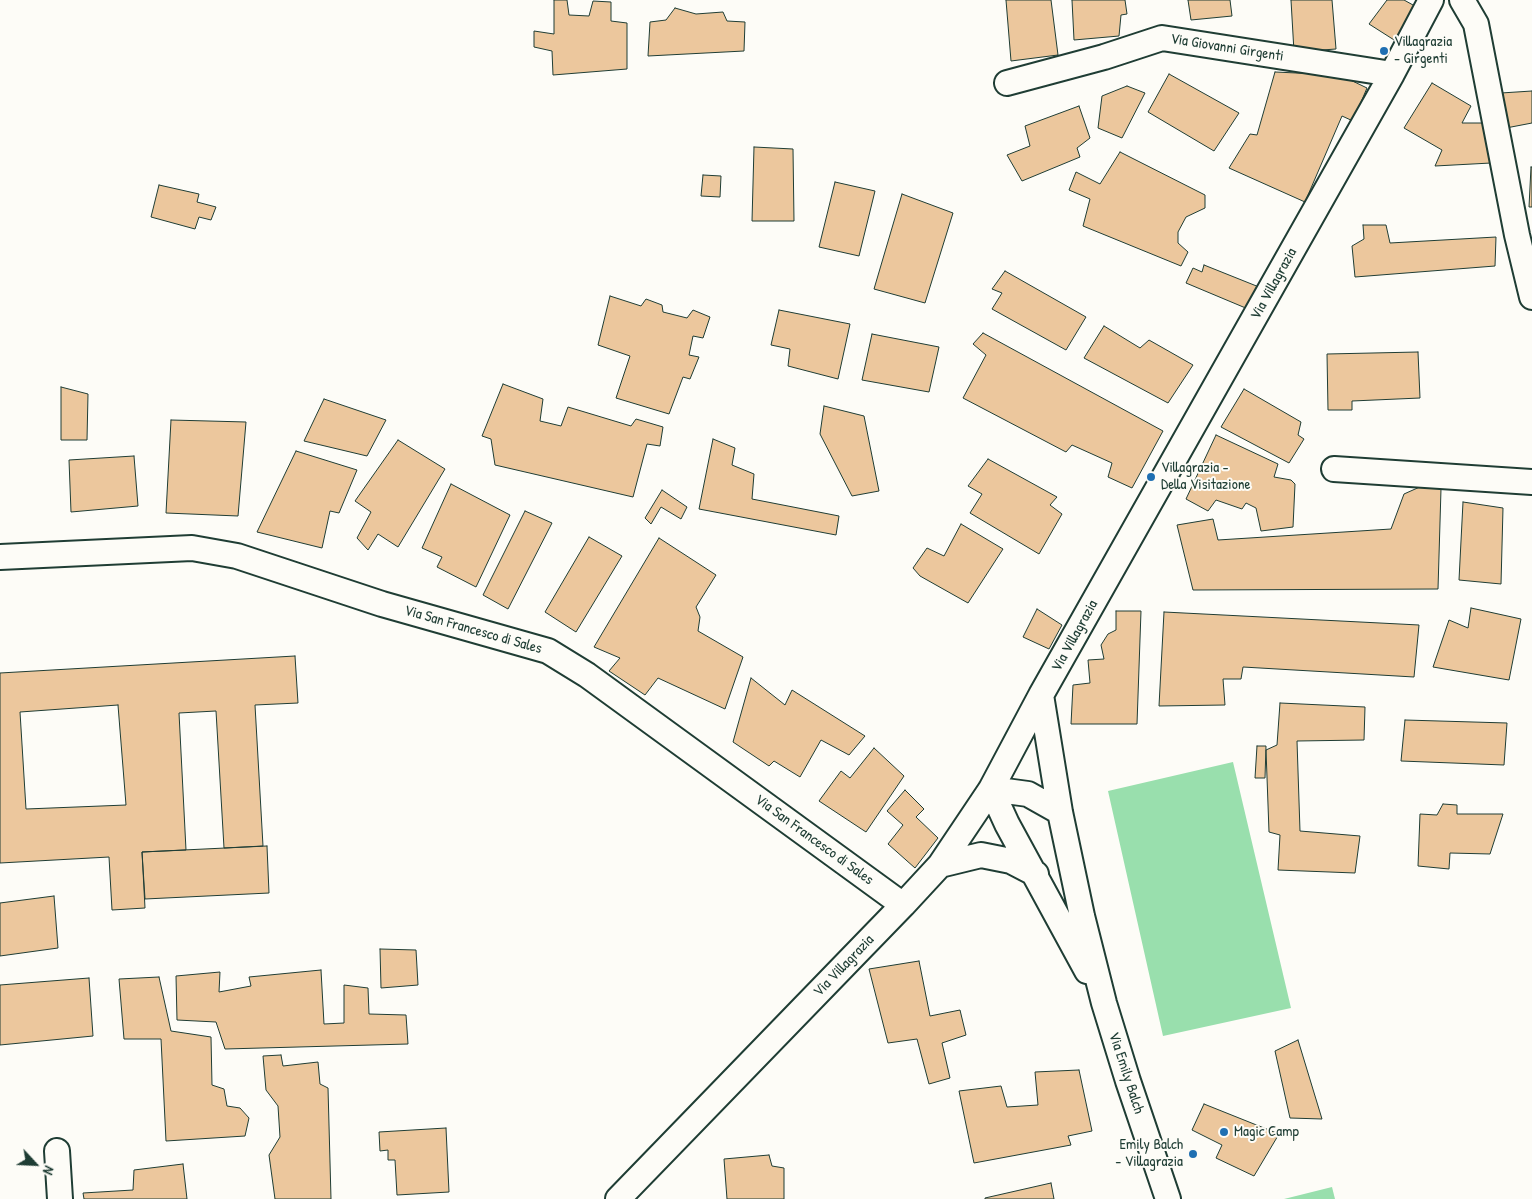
<!DOCTYPE html>
<style>
body{margin:0}
#map{position:relative;width:1532px;height:1199px;overflow:hidden;background:#fdfcf7;font-family:"Patrick Hand",sans-serif}
canvas{display:block}
.north{position:absolute;left:10px;top:1139px;width:50px;height:50px;-webkit-text-stroke:4px #fdfcf7;paint-order:stroke;rotate:115deg;font-size:14px;font-weight:700;line-height:20px;text-align:center;color:#1f3d34}
.north::after{content:'';display:block;margin:auto;width:18px;height:22px;background:#1f3d34;clip-path:polygon(50% 0,100% 100%,50% 72%,0 100%)}
</style>
<div id="map">
<canvas width="1532" height="1199"></canvas>
<div class="north">N</div>
</div>
<script>
const context = document.querySelector('canvas').getContext('2d');
context.lineJoin = 'round';
function fill(path, color) { context.fillStyle = color; context.fill(path, 'evenodd'); }
const poly = rows => new Path2D(rows.map(r => 'M' + r).join(''));
function stroke(path, color, width, dash) { context.strokeStyle = color; context.lineWidth = width; context.lineCap = dash ? 'butt' : 'round'; context.setLineDash(dash || []); context.stroke(path); }
function drawText(font, color, halo, rows, align = 'center') {
  context.font = font + ' "Patrick Hand",sans-serif'; context.lineWidth = 4; context.setLineDash([]); context.textBaseline = 'middle'; context.strokeStyle = halo; context.fillStyle = color; for (const [text, x, y, turn = 0] of rows) {
    context.save(); context.translate(x, y); context.rotate((+turn || 0) * Math.PI / 180); context.textAlign = isNaN(turn) ? turn : align; if (halo) context.strokeText(text, 0, 0); context.fillText(text, 0, 0); context.restore();
  }
}
fill(poly([
 [1233,762,1291,1008,1163,1036,1108,791],
 [1332,1187,1335,1199,1284,1199]
]), '#99dfad');
const building = poly([
 [554,0,567,0,569,15,589,16,593,1,611,2,611,21,627,23,627,69,553,75,552,51,534,47,534,31,554,34,554,0],
 [1006,0,1051,0,1058,55,1011,61,1006,0],
 [1072,0,1125,0,1127,14,1121,15,1119,36,1074,40,1072,0],
 [1188,0,1230,0,1232,16,1191,20,1188,0],
 [1291,0,1332,0,1336,49,1294,52,1291,0],
 [1387,0,1404,0,1422,10,1402,45,1369,24,1387,0],
 [675,8,696,14,723,12,727,21,745,22,744,51,648,56,650,22,666,20,675,8],
 [1275,72,1340,75,1367,88,1353,121,1342,116,1305,202,1229,168,1250,134,1257,135,1275,72],
 [1169,74,1239,113,1214,151,1148,112,1169,74],
 [1432,83,1471,106,1462,123,1487,123,1491,163,1435,166,1442,150,1404,128,1432,83],
 [1127,86,1145,93,1122,138,1098,128,1102,96,1127,86],
 [1532,91,1532,123,1506,128,1501,93,1532,91],
 [1079,106,1090,138,1077,148,1080,157,1022,181,1007,155,1030,146,1025,126,1079,106],
 [754,147,793,149,794,221,752,221,754,147],
 [1120,152,1205,195,1205,208,1186,217,1178,232,1178,243,1188,252,1181,266,1083,226,1090,199,1069,190,1076,172,1100,184,1120,152],
 [1531,167,1532,167,1532,207,1529,207,1531,167],
 [703,175,721,176,720,197,701,196,703,175],
 [835,182,875,191,859,256,819,247,835,182],
 [159,185,199,194,197,202,216,207,211,220,199,217,195,229,151,217,159,185],
 [902,194,953,213,925,303,874,289,902,194],
 [1363,225,1386,225,1390,243,1496,237,1495,266,1355,277,1352,246,1364,239,1363,225],
 [1204,265,1259,287,1248,309,1186,283,1193,268,1202,272,1204,265],
 [1005,271,1086,317,1066,350,992,309,1002,293,992,289,1005,271],
 [610,296,641,306,646,299,662,305,663,312,687,318,693,310,710,317,703,338,693,336,689,355,699,357,690,379,683,377,669,414,616,398,630,356,598,345,610,296],
 [779,310,850,324,838,379,788,366,790,349,771,345,779,310],
 [1104,326,1140,348,1149,340,1193,365,1168,403,1084,358,1104,326],
 [983,333,1163,431,1132,488,1108,477,1112,463,1072,445,1066,452,963,398,986,355,973,344,983,333],
 [872,334,939,347,929,392,862,380,872,334],
 [1418,352,1420,398,1352,401,1352,410,1328,410,1327,354,1418,352],
 [503,384,543,399,540,421,561,426,568,407,631,426,636,419,663,427,660,446,647,444,633,497,495,465,491,439,482,436,503,384],
 [61,387,88,394,87,440,61,440,61,387],
 [1244,389,1301,422,1298,435,1304,439,1289,463,1221,427,1244,389],
 [324,399,386,420,367,456,304,441,324,399],
 [824,406,864,416,879,491,852,496,820,434,824,406],
 [171,420,246,422,238,516,166,513,171,420],
 [1216,435,1278,464,1274,477,1291,480,1295,484,1293,527,1261,531,1256,508,1246,503,1242,509,1216,500,1208,511,1186,499,1216,435],
 [713,439,735,448,732,465,754,474,752,499,839,516,836,535,699,509,713,439],
 [398,440,445,469,398,547,378,534,368,550,357,538,371,512,355,501,398,440],
 [296,451,357,470,339,513,330,511,322,548,257,532,296,451],
 [134,456,138,506,71,512,69,460,134,456],
 [988,459,1057,497,1050,505,1062,514,1039,554,970,513,982,494,968,486,988,459],
 [451,484,510,515,476,587,437,567,442,557,422,548,451,484],
 [1422,486,1441,489,1438,589,1193,590,1177,525,1213,519,1218,540,1391,529,1404,494,1422,486],
 [662,490,687,507,681,519,661,507,651,524,645,518,662,490],
 [1463,502,1503,508,1501,584,1459,580,1463,502],
 [525,511,552,523,508,609,483,595,525,511],
 [961,524,1003,549,968,603,920,576,913,568,927,548,944,556,961,524],
 [589,537,622,556,576,632,545,612,589,537],
 [659,538,716,575,696,607,700,617,698,631,743,657,725,709,658,678,645,695,609,671,620,658,594,647,659,538],
 [1471,608,1521,619,1509,680,1433,667,1449,620,1468,628,1471,608],
 [1037,609,1062,625,1049,649,1023,637,1037,609],
 [1116,611,1141,611,1137,724,1071,724,1073,685,1090,683,1088,660,1104,659,1101,645,1108,634,1116,630,1116,611],
 [1164,612,1419,625,1414,677,1243,667,1241,679,1223,679,1225,705,1159,706,1164,612],
 [295,656,298,703,255,705,263,846,224,848,216,711,179,713,186,850,142,852,145,908,112,910,109,857,0,863,0,673,295,656],
 [118,705,126,805,26,809,20,712,118,705],
 [751,678,785,705,792,690,865,736,849,755,821,740,800,777,774,761,769,766,733,742,751,678],
 [1280,703,1365,707,1364,740,1297,741,1300,831,1360,836,1355,873,1278,870,1280,835,1269,832,1266,750,1277,745,1280,703],
 [1405,720,1507,723,1504,765,1401,761,1405,720],
 [1257,746,1266,746,1265,778,1255,778,1257,746],
 [874,748,904,776,866,832,819,801,841,771,850,778,874,748],
 [905,790,924,809,916,817,938,838,915,868,888,844,903,825,887,811,905,790],
 [1443,804,1457,805,1457,814,1503,814,1490,854,1450,853,1449,869,1418,866,1420,814,1437,815,1443,804],
 [267,846,269,893,145,899,142,852,267,846],
 [54,896,58,948,0,956,0,903,54,896],
 [380,949,416,950,418,985,381,988,380,949],
 [919,961,930,1016,960,1010,966,1035,942,1043,950,1078,929,1084,917,1039,888,1043,869,969,919,961],
 [321,970,324,1024,344,1023,344,985,368,988,369,1014,406,1015,408,1044,225,1049,216,1022,177,1020,176,976,220,972,219,992,251,986,249,977,321,970],
 [159,977,171,1031,211,1037,212,1085,224,1089,227,1106,240,1108,249,1118,245,1136,166,1141,161,1039,124,1039,119,979,159,977],
 [89,978,93,1036,0,1045,0,985,89,978],
 [1298,1040,1322,1119,1290,1118,1275,1051,1298,1040],
 [281,1055,283,1066,318,1062,320,1084,328,1088,331,1199,275,1199,269,1155,280,1137,278,1106,266,1090,263,1056,281,1055],
 [1079,1070,1092,1131,1068,1136,1071,1145,974,1163,959,1091,1001,1086,1007,1107,1038,1105,1035,1072,1079,1070],
 [1204,1104,1279,1134,1254,1176,1216,1158,1222,1145,1192,1130,1204,1104],
 [446,1128,449,1192,397,1195,395,1160,388,1160,388,1150,380,1151,379,1132,446,1128],
 [769,1155,772,1166,784,1168,784,1199,727,1199,724,1159,769,1155],
 [183,1164,187,1199,84,1199,83,1193,133,1190,134,1170,183,1164],
 [1051,1183,1054,1199,985,1199,985,1198,1051,1183]
]);
fill(building, '#ecc79d');
stroke(building, '#1f3d34', 1);
const minor = poly([
 [1462,0,1476,24,1517,235,1532,297],
 [1007,83,1104,57,1162,38,1392,74],
 [1334,469,1532,482],
 [0,557,192,548,237,556,382,604,548,651,587,675,903,905],
 [1041,695,1060,812,1082,916,1104,1003,1128,1081,1168,1199],
 [991,789,1007,824,1087,971],
 [991,789,1028,794,1060,812],
 [940,865,981,855,1011,861,1036,874],
 [57,1151,60,1199],
 [618,1199,903,905,940,865,991,789,1041,695,1392,74,1431,0]
]);
stroke(minor, '#1f3d34', 28);
stroke(minor, '#fdfcf7', 24);
for (const [x, y, r, color] of [
 [1384,51,5,"#1f6fb2"],
 [1151,477,5,"#1f6fb2"],
 [1224,1132,5,"#1f6fb2"],
 [1193,1154,5,"#1f6fb2"]
]) { const dot = new Path2D(); dot.arc(x, y, r, 0, 2 * Math.PI); context.fillStyle = color; context.fill(dot); stroke(dot, '#fdfcf7', 2); }
drawText('15px', '#1f3d34', '#fdfcf7', [
 ["Villagrazia",1394,42],
 ["- Girgenti",1394,59],
 ["Villagrazia -",1161,468],
 ["Della Visitazione",1161,485],
 ["Magic Camp",1234,1132],
 ["Emily Balch",1183,1145,"right"],
 ["- Villagrazia",1183,1162,"right"]
], 'left');
drawText('15px', '#1f3d34', '#fdfcf7', [
 ["Via Giovanni Girgenti",1227,48,9],
 ["Via Villagrazia",1274,284,-61],
 ["Via San Francesco di Sales",473,630,16],
 ["Via Villagrazia",1075,636,-61],
 ["Via San Francesco di Sales",814,840,36],
 ["Via Villagrazia",844,966,-46],
 ["Via Emily Balch",1126,1073,72]
]);
</script>
